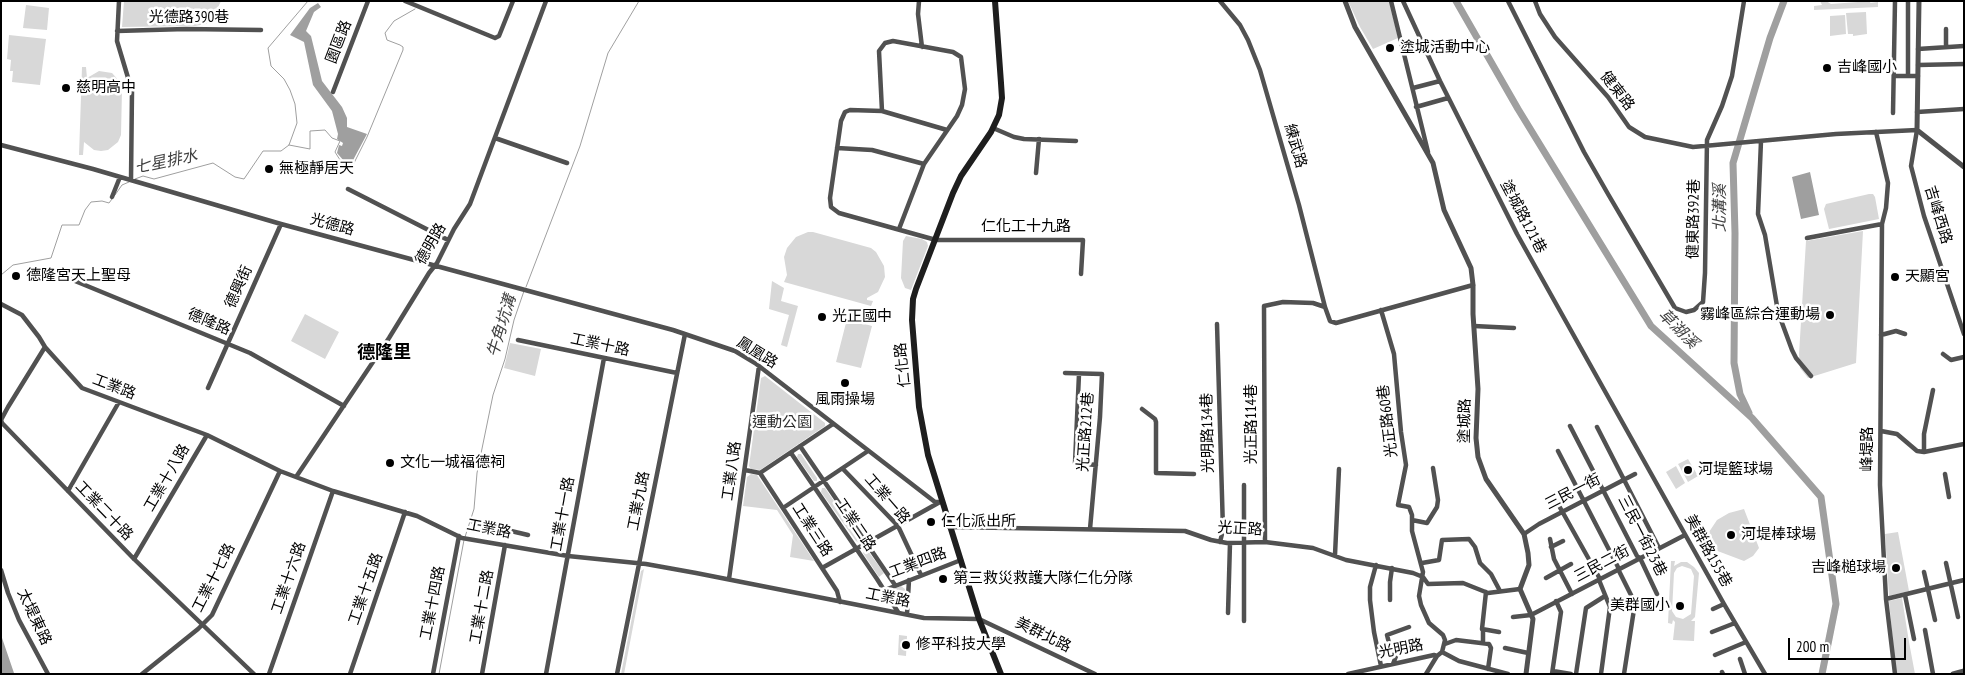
<!DOCTYPE html>
<meta charset="utf-8">
<style>
body{margin:0}
#map{position:relative;width:1965px;height:675px;overflow:hidden;background:#fff;font-family:"PT Sans Narrow",sans-serif}
canvas{display:block}
.frame{position:absolute;inset:0;border:2px solid #000;pointer-events:none}
.scale{position:absolute;left:1788px;top:638px;width:118px;height:22px;box-sizing:border-box;border:2px solid #000;border-top:0;padding-left:6px;font-size:15px;line-height:18px;white-space:nowrap;color:#000;-webkit-text-stroke:4px #fff;paint-order:stroke}
</style>
<div id="map">
<canvas width="1965" height="675"></canvas>
<div class="frame"></div>
<div class="scale">200 m</div>
</div>
<script>
const context = document.querySelector('canvas').getContext('2d');
context.lineJoin = 'round';
function fill(path, color) { context.fillStyle = color; context.fill(path, 'evenodd'); }
const poly = rows => new Path2D(rows.map(r => 'M' + r).join(''));
function stroke(path, color, width, dash) { context.strokeStyle = color; context.lineWidth = width; context.lineCap = dash ? 'butt' : 'round'; context.setLineDash(dash || []); context.stroke(path); }
function drawText(font, color, halo, rows, align = 'center') {
  context.font = font + ' "PT Sans Narrow","Noto Sans TC",sans-serif'; context.lineWidth = 5; context.setLineDash([]); context.textBaseline = 'middle'; context.strokeStyle = halo; context.fillStyle = color; for (const [text, x, y, turn = 0] of rows) {
    context.save(); context.translate(x, y); context.rotate((+turn || 0) * Math.PI / 180); context.textAlign = isNaN(turn) ? turn : align; if (halo) context.strokeText(text, 0, 0); context.fillText(text, 0, 0); context.restore();
  }
}
fill(poly([
 [124,1,221,1,212,20,206,24,195,26,122,27],
 [1348,1,1389,1,1398,38,1373,49,1360,27],
 [1820,1,1826,1,1831,4,1871,1,1870,3,1878,2,1878,7,1814,10,1814,6,1822,5],
 [26,5,49,8,47,30,23,28],
 [1866,12,1867,34,1853,36,1853,34,1848,34,1846,13],
 [1845,15,1846,34,1830,36,1830,16],
 [9,35,46,39,40,85,12,82,13,71,10,71,11,60,7,59],
 [82,67,86,67,87,78,99,71,112,73,121,83,122,89,121,135,118,142,108,150,101,151,94,150,84,142,83,155,79,155],
 [1869,194,1873,194,1875,197,1879,219,1829,229,1824,209,1826,204],
 [1863,231,1856,363,1808,378,1800,368,1799,354,1806,241],
 [808,232,813,232,871,248,876,252,884,266,885,277,878,292,867,298,867,300,873,301,871,306,784,282,787,275,784,257,787,248,796,237],
 [906,236,922,239,927,242,928,246,911,290,905,288,901,278,903,241],
 [772,281,784,288,781,301,798,306,787,347,781,345,789,315,769,309],
 [305,314,339,332,325,359,291,341],
 [847,319,872,326,861,368,836,362],
 [510,343,541,349,535,376,504,368],
 [765,376,825,423,825,426,760,470,751,469,749,466,761,378],
 [798,454,801,454,817,478,817,481,814,481,809,474,797,457],
 [1688,459,1698,476,1688,482,1678,464],
 [1676,466,1685,483,1676,489,1666,472],
 [751,474,757,475,814,561,790,557,793,535,777,510,743,506,747,477],
 [822,488,825,488,860,539,859,543,856,541,821,492],
 [1744,509,1759,548,1753,556,1744,561,1707,547,1709,532,1717,520,1729,513],
 [1898,532,1909,591,1889,596,1885,534],
 [865,550,868,551,884,573,879,577,863,553],
 [1671,561,1675,561,1674,566,1681,562,1687,562,1694,567,1699,573,1695,617,1691,621,1695,621,1694,641,1673,640,1675,622,1673,620,1672,624,1668,623],
 [1682,566,1691,569,1694,576,1691,614,1683,619,1676,617,1672,611,1674,573,1677,568],
 [644,569,624,674,621,674,641,571],
 [901,586,905,589,903,606,897,604,891,593,892,590],
 [1902,598,1909,642,1915,674,1896,674,1889,601],
 [899,635,907,636,906,656,898,655]
]), '#d8d8d8');
fill(poly([
 [318,3,321,7,314,12,306,31,311,36,322,81,342,107,347,118,347,127,367,134,351,164,344,161,337,153,339,145,342,146,343,143,337,139,338,134,332,111,313,85,304,42,290,35,310,8],
 [1810,172,1819,215,1801,219,1792,177],
 [1,635,14,673,14,674,1,674]
]), '#9f9f9f');
stroke(poly([
 [289,145,310,149,310,131,325,130,332,138,340,141,335,152,340,160,353,165,367,137,403,50,403,47,400,45,387,40,385,33,394,21,415,9],
 [135,179,143,176,154,179,213,163,235,177,244,179,263,151,281,151,289,145,297,123,295,104,290,90,284,79,271,66,268,48,308,1],
 [115,195,122,185,129,182],
 [1,275,13,265,51,258,62,225,79,225,85,210,91,202,102,201,109,203,112,199],
 [526,287,580,146,608,53,639,1],
 [465,537,474,509,477,473,493,395,505,359,514,320,524,291],
 [439,674,464,540]
]), '#9f9f9f', 1);
stroke(poly([
 [1456,1,1518,109,1651,326,1752,418,1821,497,1836,604,1822,674],
 [1749,413,1740,394,1734,363,1735,233,1733,163,1770,38,1784,1]
]), '#9f9f9f', 7);
stroke(poly([
 [119,1,117,41,132,91,131,180],
 [405,1,495,38,499,36,513,1],
 [919,1,918,14,922,47],
 [1220,1,1240,25,1248,40,1260,70,1299,205,1325,307],
 [1391,1,1428,152],
 [1403,1,1440,81,1517,234,1724,604,1765,674],
 [1508,1,1584,152,1608,194,1675,308,1686,312,1694,310,1703,302,1705,273,1707,140,1722,106,1732,76,1744,1],
 [1535,1,1540,14,1555,37,1608,97,1629,127,1645,137,1693,147,1836,134,1917,130,1911,166,1924,216,1964,334],
 [117,31,186,29,261,30],
 [1946,47,1946,29],
 [1918,49,1964,46],
 [1918,65,1964,64],
 [1894,76,1918,76],
 [1908,76,1908,1],
 [1413,88,1440,81],
 [333,92,368,1],
 [1416,107,1448,98],
 [882,111,879,51,885,43,893,41,953,52,961,57,965,89,962,105,957,116,924,164,899,229],
 [1917,112,1964,109],
 [1893,113,1895,1],
 [993,128,1014,137,1024,139,1076,141],
 [947,130,882,111,850,110,845,112,841,121,830,198,831,207,839,213,936,240,1083,240,1081,274],
 [1876,132,1888,183,1886,208,1882,224,1880,485,1886,599,1895,674],
 [495,138,567,163],
 [1761,141,1758,214,1765,235,1778,312,1792,350,1796,358,1811,376],
 [1,145,93,169,281,224,673,330,735,351,755,363,935,502,941,502],
 [837,148,872,150,924,164],
 [1036,173,1039,139],
 [348,189,448,240],
 [112,197,120,177],
 [1807,238,1882,224],
 [58,274,250,353,344,406],
 [1,304,22,315,39,337,45,347,82,388,207,435,280,471,333,491,417,516,462,538,568,556,646,564,696,573,924,618,979,619,1095,674],
 [1381,310,1394,354,1401,432,1406,465,1398,505,1409,507,1412,515,1412,531,1423,572,1419,596,1421,605,1429,623,1443,635,1445,640,1442,652,1437,656,1426,674],
 [1217,324,1223,530,1220,542],
 [1474,326,1514,328],
 [1881,335,1896,331,1905,334],
 [518,340,677,373],
 [45,347,8,407,1,420,2,423,134,559,254,674],
 [1943,354,1951,360,1964,357],
 [1065,373,1102,374,1100,417,1090,529],
 [1079,374,1075,463,1096,465],
 [208,388,281,224],
 [1142,409,1155,419,1156,422,1156,473,1194,474],
 [1570,426,1637,556,1640,558,1657,594],
 [1597,427,1659,548],
 [1881,431,1897,434,1917,451,1924,452,1964,444],
 [800,446,895,585],
 [1558,451,1619,569],
 [1924,452,1924,434,1933,390],
 [791,453,877,579,898,612],
 [843,469,898,526,921,575],
 [745,470,760,473,833,424],
 [760,473,837,591,840,602],
 [1945,474,1949,497],
 [296,477,389,338,429,273,437,263,454,229,470,204,546,1],
 [68,491,119,402],
 [1553,495,1600,579],
 [783,508,868,451],
 [1412,520,1427,523,1437,507,1438,500,1433,468],
 [473,522,528,535],
 [949,527,1185,531,1211,540,1227,543,1265,542,1313,548,1346,560,1413,573,1423,577,1428,584,1463,583,1488,593,1520,589],
 [1524,534,1539,524,1635,474],
 [1550,539,1554,559,1572,594],
 [1265,542,1264,306,1283,302,1313,303,1325,307,1330,321,1336,323,1473,285],
 [1551,547,1563,541],
 [1335,555,1339,469],
 [134,559,207,435],
 [1422,563,1439,560,1442,540,1469,539,1475,547,1480,563,1491,574,1500,591],
 [1946,563,1958,617],
 [1376,565,1370,587,1370,600,1374,632,1381,666],
 [822,568,940,502],
 [1618,569,1635,603,1624,674],
 [1,570,8,593,19,620,48,674],
 [1924,572,1935,620],
 [1546,578,1571,564],
 [729,579,759,366],
 [1599,580,1610,607,1601,674],
 [885,590,961,560],
 [1486,592,1482,629,1499,632],
 [1905,595,1914,639],
 [1886,599,1964,580],
 [1390,600,1390,582,1392,568],
 [1713,609,1724,604],
 [1228,613,1230,543],
 [907,614,909,580],
 [1513,617,1531,615,1685,535],
 [1244,621,1244,485],
 [1925,630,1933,674],
 [1712,632,1735,623],
 [1483,643,1483,630],
 [1445,644,1456,640,1489,644,1491,648,1488,669],
 [1505,648,1528,653],
 [1442,652,1459,661,1508,674],
 [1715,655,1746,642],
 [1740,659,1745,674],
 [1393,664,1398,651,1390,647,1387,635,1409,627],
 [1553,671,1571,674],
 [1722,672,1723,674],
 [142,674,198,629,212,615,280,471],
 [269,674,333,491],
 [350,674,405,512],
 [433,674,459,536],
 [482,674,505,545],
 [546,674,604,358],
 [617,674,685,334],
 [1348,674,1434,655,1437,656],
 [1552,674,1561,612,1556,601],
 [1576,674,1586,608,1605,596]
]), '#515151', 4.5);
stroke(poly([
 [1345,1,1355,27,1433,163,1444,210,1471,268,1473,285,1473,314,1478,389,1476,438,1478,457,1486,479,1524,534,1528,553,1529,565,1520,589,1533,619,1526,674],
 [1919,1,1917,130,1964,167],
 [1953,674,1964,671]
]), '#515151', 5);
stroke(poly([
 [995,1,1001,83,1002,98,999,115,991,132,961,176,953,193,916,289,913,299,912,320,919,407,928,455,979,619,1001,674]
]), '#1e1e1e', 6);
for (const [x, y, r, color] of [
 [1390,48,5,"#000"],
 [1827,68,5,"#000"],
 [66,88,5,"#000"],
 [269,169,5,"#000"],
 [16,276,5,"#000"],
 [1895,277,5,"#000"],
 [1830,315,5,"#000"],
 [822,317,5,"#000"],
 [845,383,5,"#000"],
 [390,463,5,"#000"],
 [1688,470,5,"#000"],
 [931,522,5,"#000"],
 [1731,535,5,"#000"],
 [1896,568,5,"#000"],
 [943,579,5,"#000"],
 [1680,606,5,"#000"],
 [906,645,5,"#000"]
]) { const dot = new Path2D(); dot.arc(x, y, r, 0, 2 * Math.PI); context.fillStyle = color; context.fill(dot); stroke(dot, '#fff', 2); }
drawText('15px', '#000', '#fff', [
 ["光德路390巷",189,18],
 ["園區路",339,42,-69],
 ["健東路",1617,91,52],
 ["練武路",1295,146,74],
 ["吉峰西路",1938,215,73],
 ["塗城路121巷",1523,217,62],
 ["健東路392巷",1694,219,-89],
 ["光德路",332,225,15],
 ["仁化工十九路",1026,227],
 ["德明路",431,244,-60],
 ["德興街",239,287,-66],
 ["德隆路",209,322,23],
 ["工業十路",600,345,12],
 ["鳳凰路",757,353,32],
 ["仁化路",903,365,-96],
 ["工業路",114,387,21],
 ["光正路60巷",1388,421,-97],
 ["塗城路",1465,421,-89],
 ["光正路114巷",1252,424,-90],
 ["光正路212巷",1086,432,-86],
 ["光明路134巷",1208,433,-91],
 ["峰堤路",1868,449,-90],
 ["工業八路",732,471,-82],
 ["工業十八路",167,478,-60],
 ["三民一街",1573,492,-27],
 ["工業一路",887,499,49],
 ["工業九路",639,501,-79],
 ["工業二十路",104,511,46],
 ["工業十一路",563,514,-80],
 ["工業二路",855,525,56],
 ["工業路",489,529,11],
 ["光正路",1240,529,3],
 ["工業三路",812,530,57],
 ["三民一街23巷",1642,536,63],
 ["美群路155巷",1708,551,61],
 ["工業四路",918,563,-21],
 ["三民二街",1602,564,-28],
 ["工業十七路",214,578,-63],
 ["工業十六路",289,578,-71],
 ["工業十五路",366,589,-71],
 ["工業路",888,598,11],
 ["工業十四路",433,603,-79],
 ["工業十二路",482,607,-80],
 ["太堤東路",34,617,65],
 ["美群北路",1043,635,26],
 ["光明路",1401,649,-11]
]);
drawText('15px', '#000', '#fff', [
 ["塗城活動中心",1400,48],
 ["吉峰國小",1837,68],
 ["慈明高中",76,88],
 ["無極靜居天",279,169],
 ["德隆宮天上聖母",26,276],
 ["天顯宮",1905,277],
 ["霧峰區綜合運動場",1820,315,"right"],
 ["光正國中",832,317],
 ["風雨操場",845,400,"center"],
 ["文化一城福德祠",400,463],
 ["河堤籃球場",1698,470],
 ["仁化派出所",941,522],
 ["河堤棒球場",1741,535],
 ["吉峰槌球場",1886,568,"right"],
 ["第三救災救護大隊仁化分隊",953,579],
 ["美群國小",1670,606,"right"],
 ["修平科技大學",916,645]
], 'left');
drawText('15px', '#2f2f2f', '#fff', [
 ["運動公園",782,423]
]);
drawText('italic 16px', '#404040', '#fff', [
 ["七星排水",166,162,-12],
 ["北溝溪",1720,208,-90],
 ["牛角坑溝",502,326,-73],
 ["草湖溪",1678,329,45]
]);
drawText('bold 18px', '#000', '#fff', [
 ["德隆里",384,353]
]);
</script>
